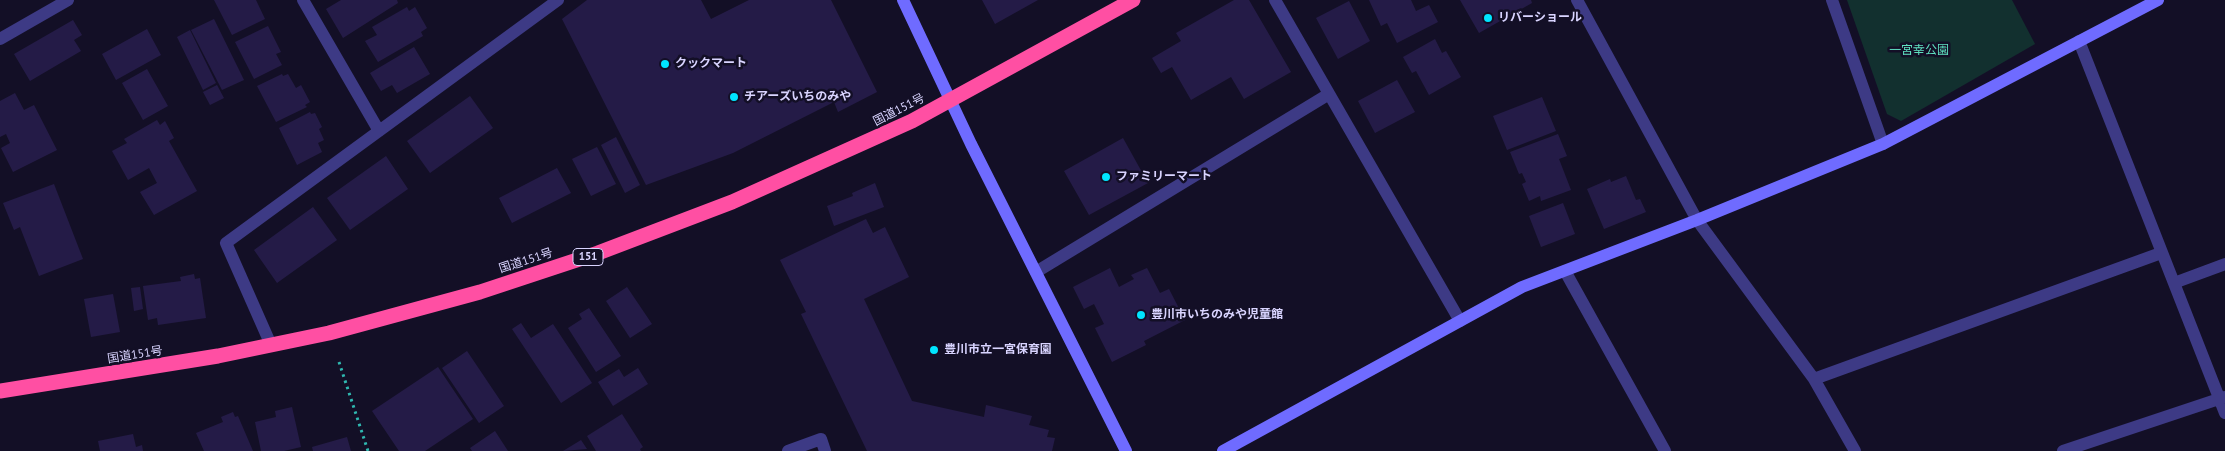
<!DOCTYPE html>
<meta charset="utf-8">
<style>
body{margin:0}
canvas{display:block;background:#130f26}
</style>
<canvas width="2225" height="451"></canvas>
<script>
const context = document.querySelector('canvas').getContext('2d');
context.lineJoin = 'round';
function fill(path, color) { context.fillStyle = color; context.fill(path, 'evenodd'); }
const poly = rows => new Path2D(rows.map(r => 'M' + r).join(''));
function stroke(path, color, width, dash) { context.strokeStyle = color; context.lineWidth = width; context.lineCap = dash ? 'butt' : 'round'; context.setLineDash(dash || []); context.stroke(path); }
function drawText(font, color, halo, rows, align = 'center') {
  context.font = font + ' "PT Sans","Noto Sans JP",sans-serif'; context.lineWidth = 5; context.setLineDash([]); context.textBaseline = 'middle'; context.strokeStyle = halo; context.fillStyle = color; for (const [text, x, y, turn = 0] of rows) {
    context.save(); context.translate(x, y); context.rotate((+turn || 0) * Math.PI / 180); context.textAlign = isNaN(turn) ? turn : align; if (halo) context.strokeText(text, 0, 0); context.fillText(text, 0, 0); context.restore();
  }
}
fill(poly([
 [1847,0,2012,0,2035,44,1901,121,1887,114]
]), '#12302f');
fill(poly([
 [214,0,256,0,265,19,232,35],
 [341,0,397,0,398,3,343,38,326,9],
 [587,0,701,0,711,19,749,0,831,0,877,92,838,112,834,102,733,153,646,185,562,19],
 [982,0,1038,0,995,24],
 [1234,0,1249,0,1291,72,1244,99,1231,77,1191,100,1172,67,1161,73,1152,58,1181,41,1176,33],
 [1369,0,1411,0,1416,11,1429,5,1438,22,1397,43,1387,23,1381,26],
 [1460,0,1531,0,1532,3,1479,33],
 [1349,1,1370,41,1338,59,1316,18],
 [407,7,409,11,415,7,427,28,421,32,423,36,378,62,365,41,377,35,372,27],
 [214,19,244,80,222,90,191,30],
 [73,20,82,35,74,40,81,51,30,81,14,54],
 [268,26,281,52,276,54,282,65,254,79,235,42],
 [147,29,161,55,116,80,102,54],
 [190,30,216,83,203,90,177,37],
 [1435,39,1442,53,1446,51,1461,77,1429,95,1416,71,1412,73,1403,57],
 [414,47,430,74,397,93,392,85,381,91,370,73],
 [147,69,168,106,143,120,122,83],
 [282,74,283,76,288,74,296,88,301,85,310,102,305,105,307,107,276,122,257,86],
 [1397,80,1415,112,1375,133,1358,101],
 [217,85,224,98,210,105,203,92],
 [15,93,24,110,34,105,57,150,13,172,1,148,10,143,6,134,0,137,0,101],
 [470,96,493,128,430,173,407,141],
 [1542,97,1556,131,1507,150,1493,116],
 [310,112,311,114,315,113,322,127,319,129,324,140,318,143,322,152,297,165,279,128],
 [157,120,160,125,165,121,174,138,169,141,197,191,154,215,140,192,157,183,149,168,128,180,112,151,127,143,124,139],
 [1558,134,1567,156,1559,159,1571,190,1541,201,1540,196,1529,201,1522,184,1526,182,1522,173,1519,174,1510,152],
 [616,137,640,185,625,193,601,145],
 [1123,138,1148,183,1089,215,1064,171],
 [597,147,616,184,591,196,572,159],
 [386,156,408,189,350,230,327,198],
 [557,168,571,193,512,223,499,198],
 [1626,176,1636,200,1640,199,1646,212,1604,229,1587,189,1610,179,1611,182],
 [875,183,884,207,834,226,827,206,853,196,852,193],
 [54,184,83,259,39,276,20,227,14,230,3,203],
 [1563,203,1575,234,1541,247,1529,216],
 [313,207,337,240,277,283,254,250],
 [866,219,873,233,885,227,909,277,864,299,912,401,984,417,986,405,1032,416,1029,425,1049,430,1047,437,1055,438,1052,451,867,451,801,314,806,312,780,260],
 [1110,268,1119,287,1134,279,1131,275,1147,268,1160,293,1169,289,1185,320,1144,341,1146,345,1112,362,1095,328,1104,324,1094,304,1084,309,1073,287],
 [194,274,195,279,200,278,206,318,158,325,157,318,148,320,143,286,181,281,180,277],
 [140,287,143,309,134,311,131,288],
 [627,287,652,324,630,338,606,301],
 [113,294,120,332,91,337,84,299],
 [589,308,621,356,596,372,568,328,582,319,579,314],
 [521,323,531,338,553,324,592,383,561,403,512,329],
 [467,351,504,406,479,423,442,368],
 [438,367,473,419,425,451,399,451,372,411],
 [638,368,648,384,613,406,598,382,619,369,624,377],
 [292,407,301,447,284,451,261,451,255,422,276,417,275,411],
 [233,412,235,417,238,416,253,451,204,451,196,433,223,422,221,417],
 [622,414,643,447,640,449,641,451,596,451,587,436],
 [495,431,508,451,472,451,470,448],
 [133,434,136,447,142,445,143,451,100,451,98,441],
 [347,437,351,451,313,451,312,447],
 [581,440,587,449,563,451]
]), '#241b47');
stroke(poly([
 [339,362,368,451]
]), '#2fb8b0', 3, [2.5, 4]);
stroke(poly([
 [303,0,379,131],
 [1275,0,1460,321],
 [1577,0,1697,220,1814,379,2161,253],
 [1832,0,1883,144],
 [0,39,68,0],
 [2079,41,2225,413],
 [1565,271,1665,451],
 [1036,272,1329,94],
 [2174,283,2225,264],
 [271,345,226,243,558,0],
 [1814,379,1855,451],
 [788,451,821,439,825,451],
 [2063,451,2225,397]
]), '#3d3a85', 12);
stroke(poly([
 [903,0,971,144,1126,451],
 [1223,451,1522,287,1697,220,1883,144,2158,0]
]), '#6f6bff', 12);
stroke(poly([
 [0,391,218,356,329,333,480,292,598,253,732,202,912,121,1133,0]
]), '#ff4fa3', 15);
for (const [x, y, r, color] of [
 [1488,18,5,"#00e5ff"],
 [665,64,5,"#00e5ff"],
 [734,97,5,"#00e5ff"],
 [1106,177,5,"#00e5ff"],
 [1141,315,5,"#00e5ff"],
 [934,350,5,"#00e5ff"]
]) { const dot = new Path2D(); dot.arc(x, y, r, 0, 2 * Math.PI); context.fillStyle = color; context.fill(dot); stroke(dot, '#130f26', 2); }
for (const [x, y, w] of [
 [588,257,30]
]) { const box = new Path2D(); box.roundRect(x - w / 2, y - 8.5, w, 17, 4); context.fillStyle = '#130f26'; context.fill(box); stroke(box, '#d9d4ff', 1); }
drawText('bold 11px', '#d9d4ff', null, [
 ["151",588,257]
]);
drawText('bold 12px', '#d9d4ff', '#130f26', [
 ["リバーショール",1498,18],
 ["クックマート",675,64],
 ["チアーズいちのみや",744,97],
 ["ファミリーマート",1116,177],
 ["豊川市いちのみや児童館",1151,315],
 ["豊川市立一宮保育園",944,350]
], 'left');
drawText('12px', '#5fe0c0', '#130f26', [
 ["一宮幸公園",1919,51]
]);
drawText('12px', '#d9d4ff', '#130f26', [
 ["国道151号",899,110,-27],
 ["国道151号",526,261,-18],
 ["国道151号",135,355,-9]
]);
</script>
